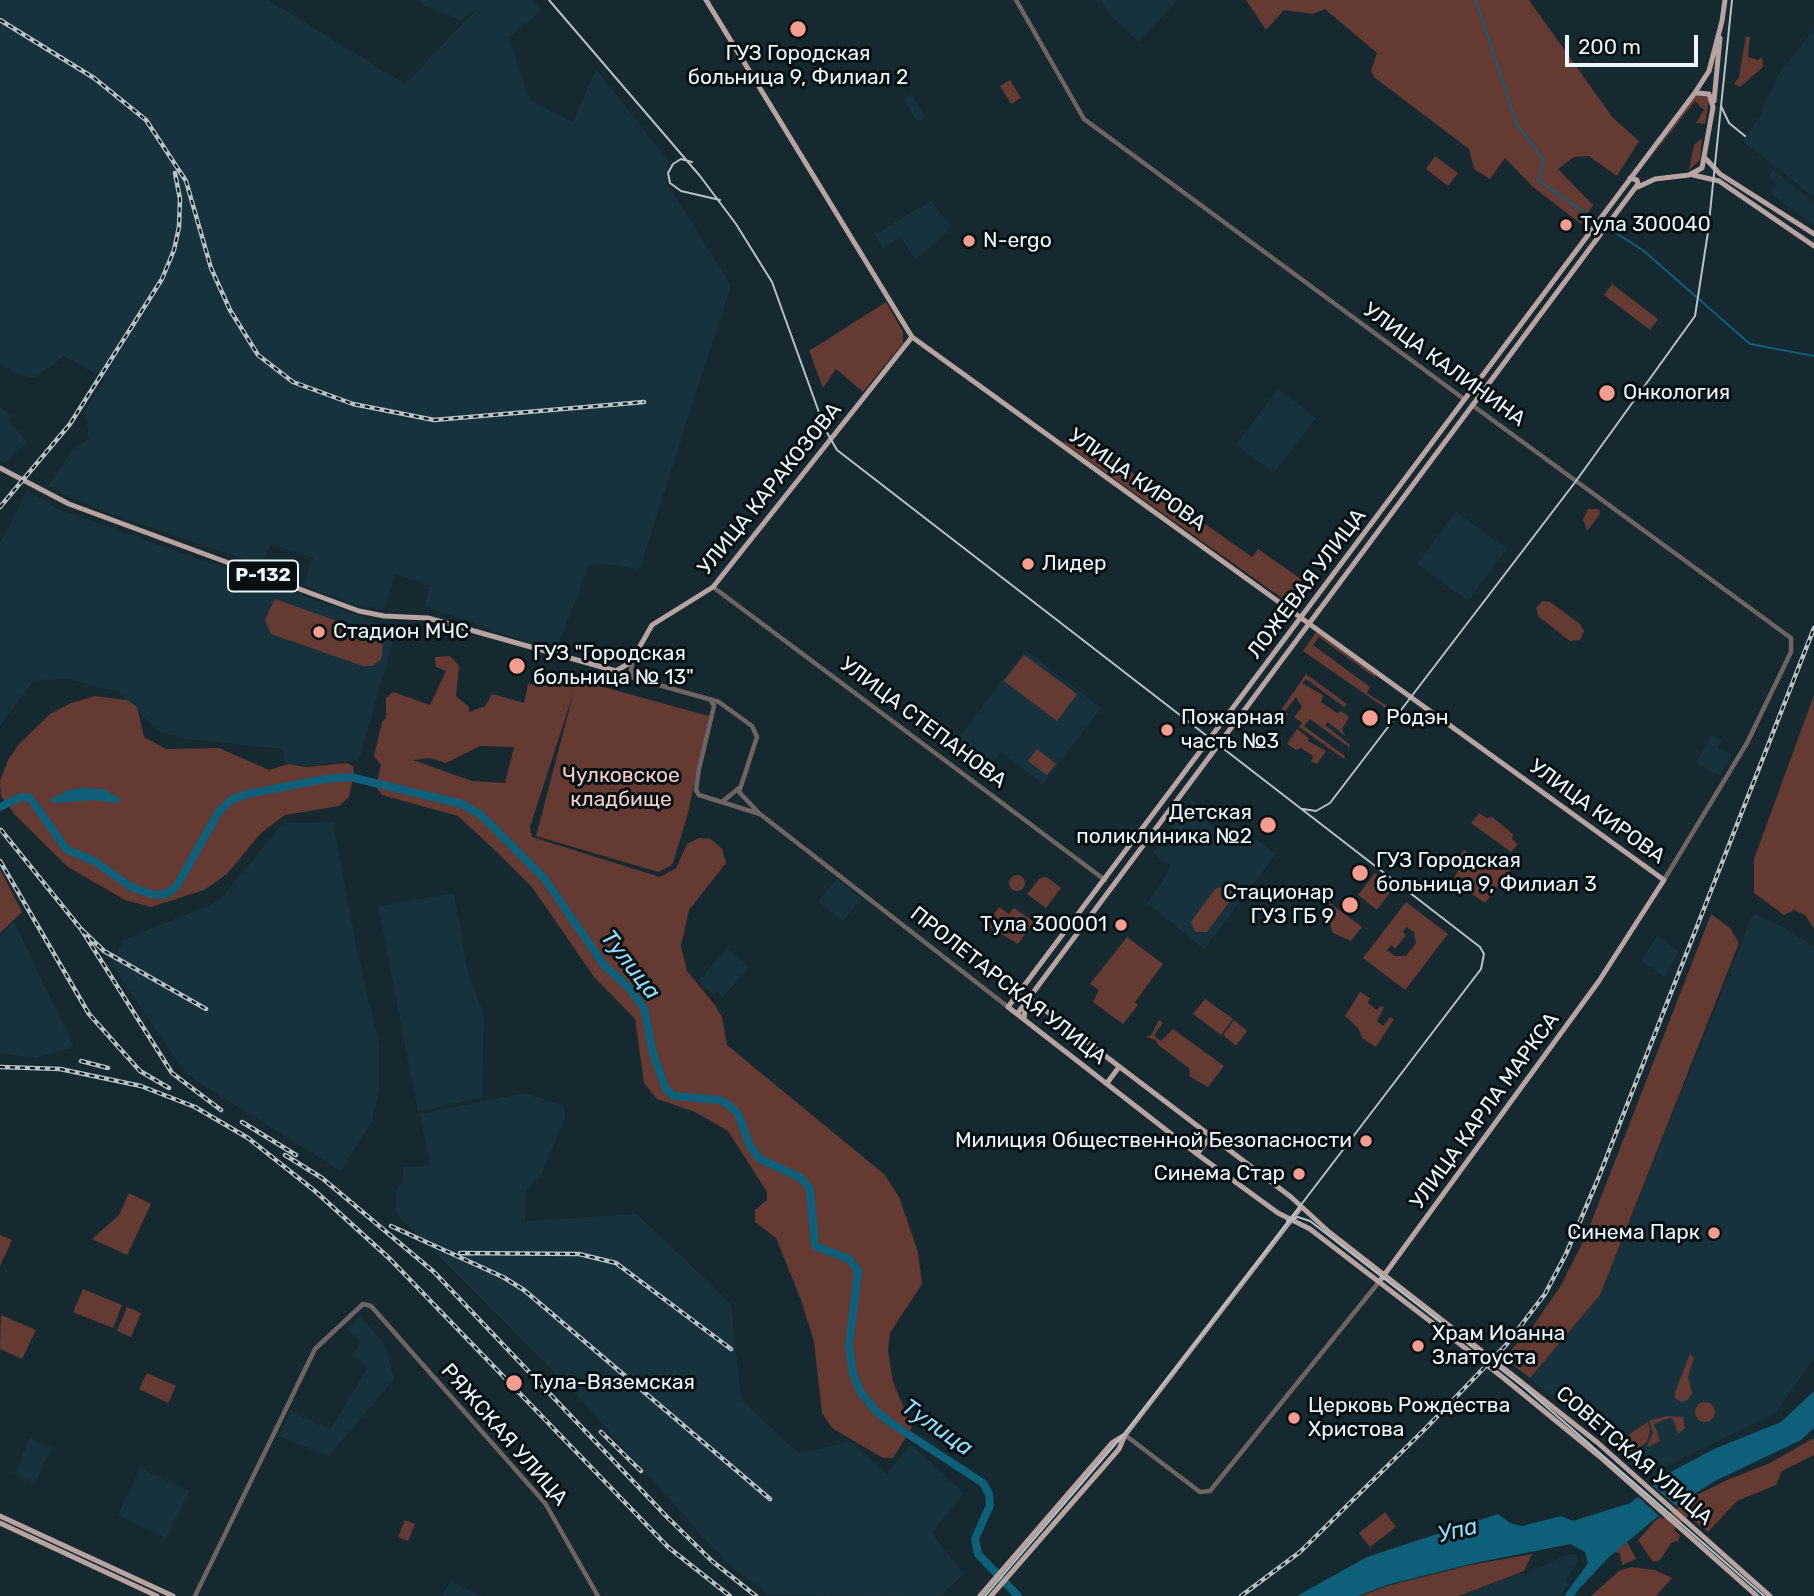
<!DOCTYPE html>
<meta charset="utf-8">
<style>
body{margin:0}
#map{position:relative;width:1814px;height:1596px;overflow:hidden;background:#162930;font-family:Rubik,sans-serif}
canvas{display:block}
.scale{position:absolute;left:1565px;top:35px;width:133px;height:32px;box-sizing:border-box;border:4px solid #eaf6fb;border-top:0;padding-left:9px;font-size:21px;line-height:24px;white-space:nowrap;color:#eaf6fb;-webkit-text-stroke:5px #081013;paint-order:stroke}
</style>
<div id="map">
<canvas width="1814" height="1596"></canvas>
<div class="scale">200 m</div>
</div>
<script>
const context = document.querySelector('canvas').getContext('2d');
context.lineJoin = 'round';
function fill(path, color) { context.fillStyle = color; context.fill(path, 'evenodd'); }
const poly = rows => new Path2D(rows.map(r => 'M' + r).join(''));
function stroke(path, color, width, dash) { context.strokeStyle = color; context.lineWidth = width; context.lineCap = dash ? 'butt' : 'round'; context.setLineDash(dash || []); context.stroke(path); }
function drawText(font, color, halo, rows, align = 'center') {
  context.font = font + ' Rubik,sans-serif'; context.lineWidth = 6; context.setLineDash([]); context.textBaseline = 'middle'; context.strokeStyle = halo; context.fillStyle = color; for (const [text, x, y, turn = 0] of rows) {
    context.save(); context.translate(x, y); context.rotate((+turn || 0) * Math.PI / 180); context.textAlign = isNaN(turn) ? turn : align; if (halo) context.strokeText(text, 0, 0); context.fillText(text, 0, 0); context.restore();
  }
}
fill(poly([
 [0,0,268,0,405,84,479,7,461,20,424,6,418,0,533,0,542,11,509,37,530,100,573,122,596,69,669,162,664,179,731,285,639,570,609,564,589,566,555,652,424,606,430,586,396,574,383,609,359,606,303,585,313,558,271,544,261,565,95,508,48,486,74,448,89,440,85,411,105,379,64,356,35,378,14,373,0,364],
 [1101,0,1177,0,1139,42,1109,14],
 [1814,29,1814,197,1742,141,1760,116,1778,75],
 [911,94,925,116,917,121,903,99],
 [1773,170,1814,203,1814,225,1771,194,1777,184,1768,177],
 [931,201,952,228,915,260,901,237,883,248,875,234],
 [1278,389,1316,418,1274,473,1236,444],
 [0,408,11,415,9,421,27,443,5,462,0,460],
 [27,490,58,509,396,629,359,760,305,766,284,763,283,749,187,739,158,731,118,692,70,679,34,680,0,726,0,543],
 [1456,511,1507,549,1468,601,1417,564],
 [1025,650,1101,708,1043,784,1001,752,983,776,950,750],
 [1711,735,1722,740,1718,748,1732,755,1720,776,1696,763],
 [1192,800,1213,815,1208,822,1224,833,1232,823,1276,854,1204,949,1147,903,1164,880,1170,865,1153,853],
 [333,822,356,945,379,1045,379,1090,372,1121,341,1171,187,1075,111,964,124,940,219,901,283,823],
 [837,879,861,899,843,921,818,901],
 [454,893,467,968,484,1016,482,1097,418,1112,378,906],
 [1753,914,1785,928,1814,947,1814,1358,1775,1414,1659,1469,1650,1470,1606,1443,1530,1378,1600,1295],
 [14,922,74,1047,36,1058,0,1053,0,936],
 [1657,936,1679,951,1665,977,1641,961],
 [727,948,749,967,723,997,717,992,714,995,698,981],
 [524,1093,564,1106,565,1119,540,1177,526,1190,525,1221,637,1214,731,1304,741,1399,798,1453,851,1442,887,1474,910,1444,964,1493,932,1533,964,1574,940,1596,768,1595,724,1560,575,1393,396,1213,396,1190,403,1182,403,1167,430,1166,420,1114],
 [360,1316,385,1345,394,1379,329,1456,278,1436,291,1411,330,1430,368,1367,352,1356,361,1342,346,1329],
 [30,1438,51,1448,35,1484,14,1474],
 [140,1468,189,1491,166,1538,118,1515],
 [1570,1554,1576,1554,1578,1561,1566,1580,1570,1584,1560,1596,1461,1596,1520,1573,1522,1575],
 [450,1581,481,1596,442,1596]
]), '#18323d');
fill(poly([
 [1246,0,1529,0,1613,118,1639,141,1617,176,1589,156,1574,157,1558,169,1593,205,1581,224,1533,187,1505,158,1490,179,1474,169,1469,149,1375,78,1371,71,1377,53,1325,9,1313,14,1284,10,1266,30],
 [1746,36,1750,37,1748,57,1758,60,1762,57,1763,67,1740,87,1734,84,1739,77],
 [1010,80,1021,98,1011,104,1000,86],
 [1696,95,1706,95,1709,101,1705,124,1696,123,1704,110,1695,101,1648,161],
 [1702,138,1700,160,1689,170,1694,145],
 [1435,156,1458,173,1448,186,1426,169],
 [1612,284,1658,319,1650,330,1604,295],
 [886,302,903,332,903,343,863,392,836,369,823,388,809,351],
 [1073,431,1252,557,1258,549,1308,584,1293,606,1064,443],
 [1588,509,1599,509,1600,514,1587,531,1583,519],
 [275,599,376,635,383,645,381,659,372,666,363,666,271,634,265,620],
 [1542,601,1550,602,1580,624,1584,631,1580,640,1570,641,1538,616,1536,608],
 [1316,632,1375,674,1376,678,1319,637,1313,645,1370,687,1367,693,1390,708,1388,710,1303,651],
 [1024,655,1077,694,1057,721,1004,681],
 [450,656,459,666,456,696,469,707,469,712,485,706,492,694,524,703,528,684,552,686,563,676,709,716,688,813,673,863,670,866,658,872,536,836,574,691,530,827,532,837,660,877,676,868,687,844,699,838,711,839,722,849,726,863,689,910,681,946,687,971,715,1005,722,1017,727,1045,885,1175,899,1197,918,1252,922,1284,890,1333,888,1351,893,1382,912,1427,893,1458,883,1458,832,1428,822,1413,814,1342,801,1300,776,1238,755,1222,755,1210,767,1200,767,1192,728,1131,695,1112,657,1099,644,1083,635,1019,594,977,532,887,497,852,458,816,382,795,376,787,381,765,374,756,382,722,386,718,386,698,393,692,430,705,446,671,436,667,435,657],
 [480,746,514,747,505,783,472,781,413,760,430,758,446,763],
 [1306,674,1347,704,1344,707,1306,679,1302,683,1323,695,1321,702,1337,713,1341,711,1349,717,1342,729,1345,736,1328,722,1325,725,1349,744,1350,748,1310,719,1304,726,1345,756,1344,759,1299,727,1302,723,1294,717,1302,707,1296,697,1285,711,1288,714,1286,717,1279,713],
 [1814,695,1814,929,1805,915,1794,910,1784,915,1754,893,1754,859],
 [95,696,127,700,137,707,144,737,166,749,219,748,269,770,288,764,306,767,347,763,353,766,354,773,349,797,339,806,285,815,261,833,227,874,204,890,151,907,125,900,68,867,15,815,1,796,0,781,8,760,19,744,50,714,71,703],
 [1297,729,1309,738,1308,741,1326,751,1317,764,1311,761,1313,756,1301,748,1296,750,1287,744],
 [1037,749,1056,764,1047,775,1028,761],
 [1479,813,1487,818,1492,817,1513,834,1512,839,1518,844,1511,852,1471,823],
 [1464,850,1492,870,1503,859,1513,867,1485,903,1453,880,1460,867,1454,861],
 [0,869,22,912,0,933],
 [1375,873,1394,887,1377,910,1358,895],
 '1009 883a8 8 0 1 1 16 0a8 8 0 1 1-16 0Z',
 [1047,877,1061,888,1046,908,1027,894,1040,878],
 [1225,886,1232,892,1229,902,1207,932,1195,932,1191,922,1215,889],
 [1406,902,1448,934,1405,990,1363,958],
 [1406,927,1414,932,1416,943,1406,956,1395,956,1387,950,1391,945,1395,949,1406,935,1403,932],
 [1330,903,1362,927,1351,941,1333,933,1330,924,1320,917],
 [999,907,1009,914,1014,908,1034,922,1018,944,986,925],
 [1711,914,1730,928,1739,943,1600,1295,1530,1378,1504,1358,1533,1326,1560,1287,1585,1238],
 [1127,937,1163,964,1135,1002,1138,1005,1123,1024,1093,1002,1099,990,1090,984],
 [1360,992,1370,998,1368,1003,1377,1010,1381,1006,1384,1007,1377,1021,1383,1026,1390,1017,1394,1019,1376,1047,1363,1039,1358,1028,1345,1016],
 [1205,999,1233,1019,1221,1035,1193,1014],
 [1159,1020,1163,1023,1154,1035,1161,1041,1173,1029,1224,1066,1208,1087,1189,1076,1190,1069,1157,1044,1156,1040,1146,1037,1151,1035],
 [1234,1020,1247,1031,1236,1046,1223,1035],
 [129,1193,151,1204,127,1255,92,1239,119,1215],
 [0,1235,12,1240,0,1266],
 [83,1289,122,1305,113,1328,73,1312],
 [127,1307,141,1313,131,1337,117,1331],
 [1,1315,36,1330,22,1359,0,1349],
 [1690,1354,1694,1358,1688,1377,1692,1393,1688,1400,1681,1402,1675,1398,1675,1392],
 [147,1373,176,1386,168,1403,139,1389],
 '1695 1412a10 10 0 1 1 20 0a10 10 0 1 1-20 0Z',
 [1667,1416,1683,1417,1685,1428,1678,1434,1673,1419,1669,1418,1654,1424,1660,1441,1647,1447,1653,1432,1649,1421],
 [1648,1422,1650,1430,1647,1442,1624,1458,1617,1450,1632,1432],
 [1814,1438,1814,1455,1782,1471,1776,1485,1737,1501,1708,1532,1688,1516,1674,1530,1680,1535,1678,1541,1672,1542,1660,1560,1653,1562,1638,1540,1656,1520,1677,1505,1727,1480,1770,1463],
 [1385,1512,1396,1527,1370,1547,1359,1533],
 [405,1520,415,1524,408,1541,398,1537],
 [1627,1542,1636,1559,1622,1565,1620,1554,1615,1551],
 [1532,1554,1524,1571,1459,1596,1360,1596,1387,1586,1470,1565],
 [1631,1567,1655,1570,1672,1578,1656,1596,1591,1596,1619,1571]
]), '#643a33');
fill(poly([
 [84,788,104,789,122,800,116,803,95,800,54,803,49,800,69,790],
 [1814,1391,1814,1428,1801,1440,1715,1481,1656,1518,1608,1558,1579,1589,1573,1585,1588,1563,1585,1552,1570,1544,1470,1564,1387,1585,1358,1596,1297,1596,1367,1557,1498,1514,1510,1523,1522,1526,1561,1516,1573,1521,1630,1503,1667,1474,1714,1449,1781,1422]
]), '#0e5f79');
fill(poly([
 [1650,1483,1678,1508,1662,1519,1635,1494]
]), '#162930');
stroke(poly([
 [1476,0,1517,125,1544,160,1539,181,1603,225],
 [1608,228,1644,251,1750,344,1814,356]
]), '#0e5f79', 2);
stroke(poly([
 [0,807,21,797,30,798,66,849,94,861,131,887,154,895,166,894,176,887,218,813,231,800,247,794,325,779,350,777,462,804,481,815,544,878,604,965,629,988,644,1008,653,1054,666,1089,674,1096,720,1100,730,1106,738,1114,750,1146,760,1159,801,1178,810,1189,815,1246,849,1259,858,1271,849,1346,853,1374,861,1393,877,1412,891,1423,983,1483,989,1494,990,1505,975,1539,978,1554,1018,1596],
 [1569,1596,1582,1578]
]), '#0e5f79', 8);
stroke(poly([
 [1016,0,1084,119,1464,399],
 [1472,405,1791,638,1791,652,1747,743,1664,880],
 [713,587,1105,880],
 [633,659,631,670,634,677],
 [613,672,719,702,752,726,757,737,739,792,758,812],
 [710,699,714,706,699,769,696,790,699,795,760,814,1008,1007],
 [722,802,739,788],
 [1125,1435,1200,1492,1210,1491,1379,1282],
 [195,1596,315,1349,363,1304,371,1306,545,1503,598,1596]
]), '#6e6463', 4.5);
stroke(poly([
 [706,0,912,337,1664,880,1599,981,1379,1282],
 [1722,21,1725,0],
 [1714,101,1720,38],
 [1706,159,1720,174,1814,234],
 [1693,175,1719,181,1814,246],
 [1638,187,1655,179,1689,175,1702,168,1713,107,1709,94,1697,93],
 [0,468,69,504,359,611,384,616,428,618,616,671,631,662,652,625,713,587,912,337],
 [1029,998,1291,1197,1329,1232,1474,1345],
 [1017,1014,1638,184,1637,180,1630,178],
 [1024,1018,1025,1009,1035,1004],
 [1107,1083,1119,1067],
 [1197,1154,1211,1136],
 [1469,1351,1310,1229,1278,1213,1197,1154,1008,1007,1694,94,1709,71,1722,21],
 [1511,1374,1598,1443,1770,1596],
 [1506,1380,1599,1456,1757,1596],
 [0,1516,173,1596],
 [0,1523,157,1596],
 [980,1596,1112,1443,1125,1435],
 [991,1596,1119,1449,1125,1435,1301,1207]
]), '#b7a39f', 5);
stroke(poly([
 [549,0,700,176,736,224,772,282,825,429,837,450,1480,947,1484,954,1481,969,1197,1341,1124,1434,985,1596],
 [1721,106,1729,123,1745,136],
 [692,162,681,159,673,164,668,173,670,183,681,191,720,200],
 [1303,809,1316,811,1330,803,1576,481,1695,316,1708,232,1732,0],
 [1287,1221,1298,1217,1310,1221,1525,1388,1764,1596]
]), '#b5c3c8', 2);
const rail = poly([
 [0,20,94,78,146,120,186,181,211,268,230,310,258,355,293,382,353,404,434,420,644,402],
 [0,507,70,424,162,279,174,250,179,227,180,199,175,173],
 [1,830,81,929,104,951,206,1009],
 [0,861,89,1014,140,1071,169,1088],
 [81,929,172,1073,221,1110],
 [81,1061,108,1068],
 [0,1067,60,1069,141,1086,195,1107,248,1138,315,1191,390,1259,668,1547,730,1596],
 [242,1122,296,1155],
 [285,1155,322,1178,434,1272,667,1517,712,1561,756,1596],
 [391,1226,503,1277,524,1290,770,1499],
 [460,1253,579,1254,616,1263,731,1349],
 [601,1432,641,1471],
 [1241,1596,1300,1552,1427,1427,1506,1345,1545,1294,1566,1254,1598,1179,1814,628]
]);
stroke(rail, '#b5c3c8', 4.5);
stroke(rail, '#081013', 2, [5]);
stroke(poly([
 [1474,1345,1511,1374],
 [1469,1351,1506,1380]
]), '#b7a39f', 5);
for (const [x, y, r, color] of [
 [798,29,9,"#f59d8e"],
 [1566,225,7,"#f59d8e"],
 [969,241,7,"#f59d8e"],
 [1607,393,9,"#f59d8e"],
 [1028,564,7,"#f59d8e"],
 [319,632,7,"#f59d8e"],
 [517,666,9,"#f59d8e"],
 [1370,718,9,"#f59d8e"],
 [1167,730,7,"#f59d8e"],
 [1268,825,9,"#f59d8e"],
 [1360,873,9,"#f59d8e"],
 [1350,905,9,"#f59d8e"],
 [1121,925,7,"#f59d8e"],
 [1366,1141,7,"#f59d8e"],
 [1299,1174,7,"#f59d8e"],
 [1714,1233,7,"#f59d8e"],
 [1418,1346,7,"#f59d8e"],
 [514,1383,9,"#f59d8e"],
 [1294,1418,7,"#f59d8e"]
]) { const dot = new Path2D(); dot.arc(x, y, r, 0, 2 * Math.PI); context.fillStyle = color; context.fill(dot); stroke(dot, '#081013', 2.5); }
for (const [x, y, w] of [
 [263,576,70]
]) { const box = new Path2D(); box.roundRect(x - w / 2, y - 15.5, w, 31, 5); context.fillStyle = '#081013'; context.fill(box); stroke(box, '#eaf6fb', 2); }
drawText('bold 19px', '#eaf6fb', null, [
 ["Р-132",263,576]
]);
drawText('21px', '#eaf6fb', '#081013', [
 ["ГУЗ Городская",798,54,"center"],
 ["больница 9, Филиал 2",798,78,"center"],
 ["Тула 300040",1580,225],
 ["N-ergo",983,241],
 ["Онкология",1623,393],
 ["Лидер",1042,564],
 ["Стадион МЧС",333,632],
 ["ГУЗ \"Городская",533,654],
 ["больница № 13\"",533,678],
 ["Пожарная",1181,718],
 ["часть №3",1181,742],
 ["Родэн",1386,718],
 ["Детская",1252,813,"right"],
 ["поликлиника №2",1252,837,"right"],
 ["ГУЗ Городская",1376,861],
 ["больница 9, Филиал 3",1376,885],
 ["Стационар",1334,893,"right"],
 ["ГУЗ ГБ 9",1334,917,"right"],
 ["Тула 300001",1107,925,"right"],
 ["Милиция Общественной Безопасности",1352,1141,"right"],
 ["Синема Стар",1285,1174,"right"],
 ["Синема Парк",1700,1233,"right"],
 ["Храм Иоанна",1432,1334],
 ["Златоуста",1432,1358],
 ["Тула-Вяземская",530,1383],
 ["Церковь Рождества",1308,1406],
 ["Христова",1308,1430]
], 'left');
drawText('21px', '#eaf6fb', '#081013', [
 ["УЛИЦА КАЛИНИНА",1444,365,36],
 ["УЛИЦА КИРОВА",1137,480,35],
 ["УЛИЦА КАРАКОЗОВА",770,489,-51],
 ["ЛОЖЕВАЯ УЛИЦА",1307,584,-53],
 ["УЛИЦА СТЕПАНОВА",923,723,37],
 ["УЛИЦА КИРОВА",1597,812,36],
 ["ПРОЛЕТАРСКАЯ УЛИЦА",1008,986,38],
 ["УЛИЦА КАРЛА МАРКСА",1485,1111,-54],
 ["РЯЖСКАЯ УЛИЦА",504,1435,49],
 ["СОВЕТСКАЯ УЛИЦА",1634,1456,41]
]);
drawText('21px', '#f3cdc6', '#081013', [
 ["Чулковское",621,776],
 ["кладбище",621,800]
]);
drawText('italic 23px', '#8edefe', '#081013', [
 ["Тулица",630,965,52],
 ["Тулица",937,1428,35],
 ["Упа",1458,1531,-14]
]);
</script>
